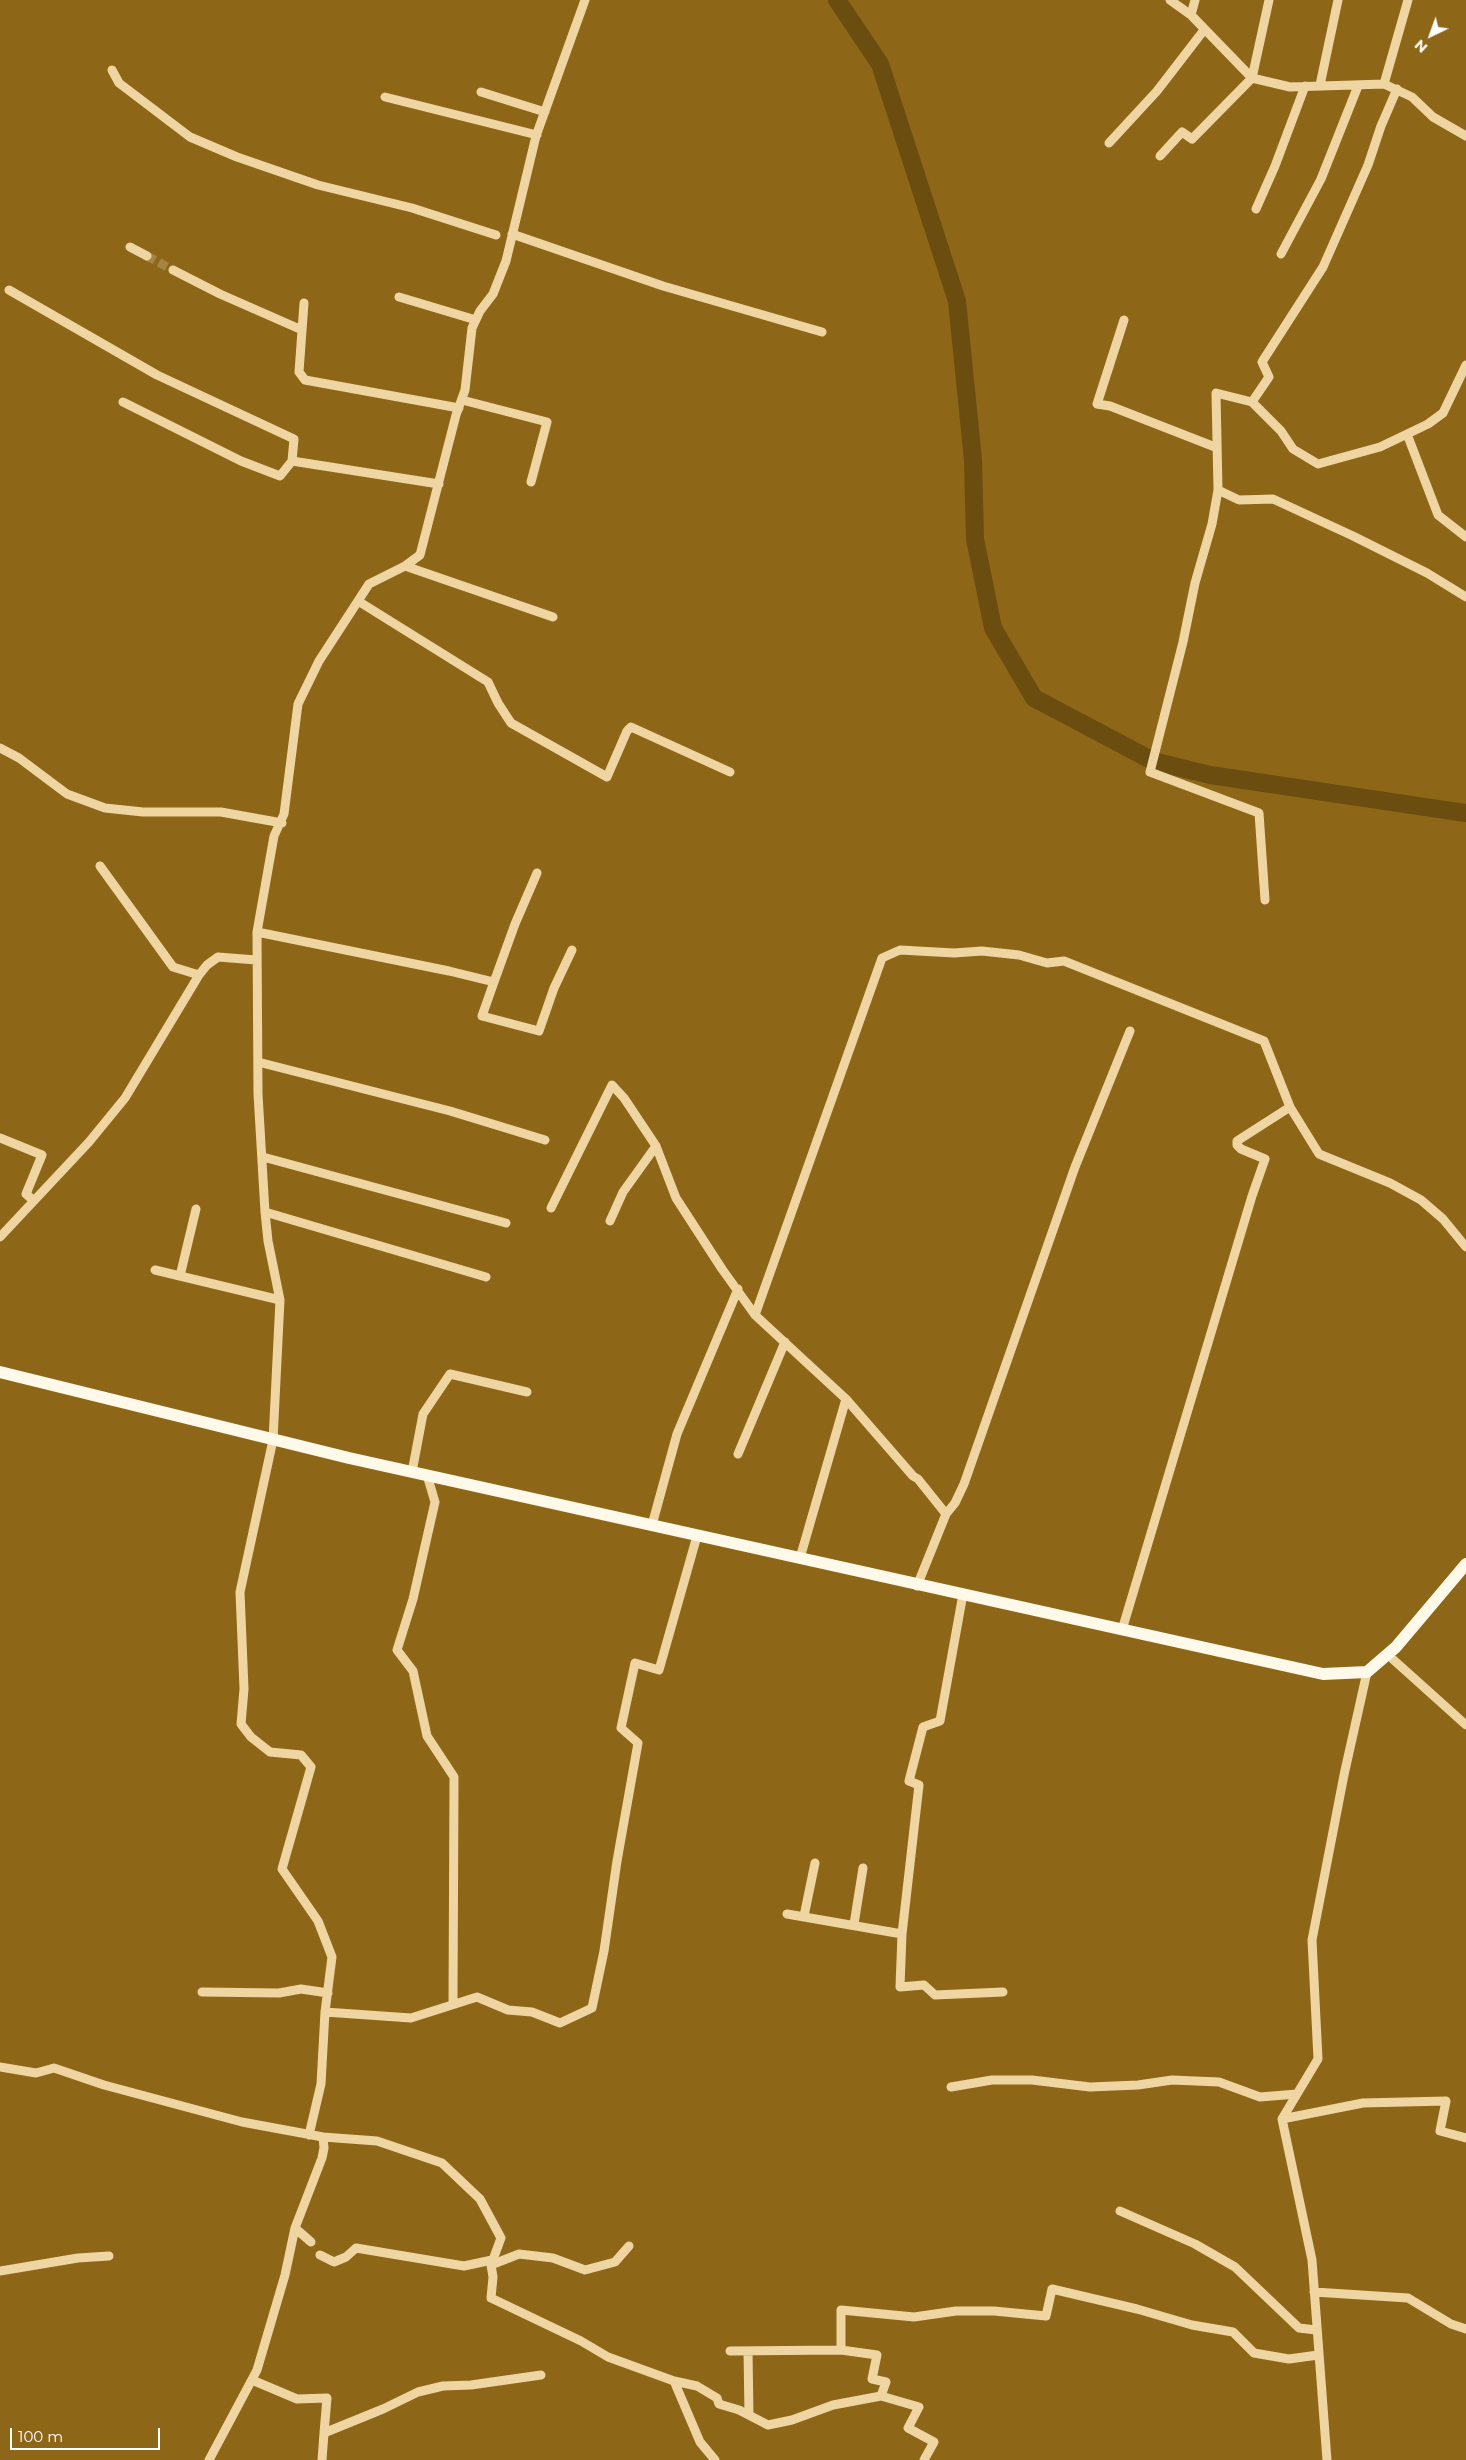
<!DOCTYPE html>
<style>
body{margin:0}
#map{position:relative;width:1466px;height:2460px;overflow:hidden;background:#8d6617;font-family:Montserrat,sans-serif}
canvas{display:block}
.north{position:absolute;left:1406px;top:10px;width:50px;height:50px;-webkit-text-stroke:4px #8d6617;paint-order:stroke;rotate:222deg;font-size:14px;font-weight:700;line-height:20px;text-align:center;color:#fff}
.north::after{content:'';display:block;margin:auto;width:18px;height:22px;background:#fff;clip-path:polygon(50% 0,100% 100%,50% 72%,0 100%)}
.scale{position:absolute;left:10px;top:2428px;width:150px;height:22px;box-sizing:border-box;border:2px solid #fff;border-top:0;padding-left:6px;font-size:15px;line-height:18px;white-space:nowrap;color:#fff;-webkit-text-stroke:4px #8d6617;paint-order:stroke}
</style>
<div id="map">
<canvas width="1466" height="2460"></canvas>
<div class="north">N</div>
<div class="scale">100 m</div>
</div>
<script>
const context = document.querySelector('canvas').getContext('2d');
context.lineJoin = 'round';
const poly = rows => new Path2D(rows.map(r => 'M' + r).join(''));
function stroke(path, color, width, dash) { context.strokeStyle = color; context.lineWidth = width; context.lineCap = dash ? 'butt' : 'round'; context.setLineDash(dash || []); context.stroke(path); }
stroke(poly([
 [837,0,880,64,957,301,973,460,975,539,993,628,1034,698,1153,761,1210,775,1466,813]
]), '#6a4d0f', 18);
stroke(poly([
 [147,256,173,270]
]), '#a48545', 9, [9, 4.5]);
stroke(poly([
 [1170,0,1191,15,1252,78,1290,87,1384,84,1412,97,1433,117,1466,136],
 [1191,15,1195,0],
 [112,70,119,83,190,137,237,157,318,185,412,208,496,235],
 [1384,84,1408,0],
 [1320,85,1338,0],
 [481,92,545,112],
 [385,97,537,135],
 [1109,143,1157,91,1204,30],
 [1160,156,1182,132,1192,139,1252,78,1269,0],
 [1256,209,1275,166,1305,86],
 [512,234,663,286,822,332],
 [130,247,147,256],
 [1281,254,1321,179,1358,86],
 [173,270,220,294,302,330],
 [9,290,157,375,294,439,292,461,439,484],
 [399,297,476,320],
 [304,303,299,372,305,380,459,408],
 [1124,320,1097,404,1110,406,1215,447],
 [462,400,547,422,531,482],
 [123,402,241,461,280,476,292,461],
 [1252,402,1269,377,1262,362,1323,267,1368,165,1381,126,1397,89],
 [1407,434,1438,515,1466,537],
 [1218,490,1239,500,1273,499,1353,536,1427,573,1466,597],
 [405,566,553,617],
 [358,601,488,682,498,703,511,723,607,777,627,731,631,727,730,772],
 [0,748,19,758,67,794,105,808,143,812,221,812,282,823],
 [100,866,173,967,199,975],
 [1265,900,1259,813,1150,772,1183,642,1195,583,1212,524,1218,490,1216,393,1252,402,1281,431,1293,449,1318,464,1380,447,1428,424,1443,413,1466,365],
 [257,932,449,971,494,982,482,1016,539,1031,554,988,572,950],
 [494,982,515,924,537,873],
 [258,1062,450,1111,545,1140],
 [1290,1107,1319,1154,1390,1183,1421,1200,1443,1219,1466,1247],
 [0,1138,42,1155,26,1194,33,1200],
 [263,1157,506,1223],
 [551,1208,612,1085,624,1098,656,1146,676,1198,722,1269,755,1315,846,1399,913,1476,918,1479,946,1514],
 [265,1212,486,1277],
 [610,1221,623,1192,656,1146],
 [0,1237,89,1142,125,1098,199,975,207,965,218,957,256,960],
 [155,1270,280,1300],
 [180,1276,196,1209],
 [755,1315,882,958,900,950,954,953,982,951,1019,955,1047,963,1064,961,1264,1041,1290,1107,1237,1141,1237,1145,1241,1149,1265,1159,1252,1196,1122,1630],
 [738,1454,785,1342],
 [412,1472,423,1414,450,1374,527,1392],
 [427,1475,435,1502,413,1599,397,1650,413,1671,427,1736,454,1777,453,2004],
 [652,1525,677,1434,738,1289],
 [800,1558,846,1399],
 [917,1586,946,1514,955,1503,964,1484,1075,1167,1130,1031],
 [963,1594,940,1721,923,1727,909,1781,919,1785,902,1934,900,1987,924,1985,935,1995,1003,1992],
 [1387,1654,1466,1725],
 [787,1914,902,1934],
 [804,1916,815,1863],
 [854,1924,863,1868],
 [202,1992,279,1993,301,1989,328,1993],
 [325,2012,411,2018,477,1997,508,2010,532,2012,560,2023,592,2008,604,1951,617,1861,638,1743,621,1728,635,1663,659,1670,697,1536],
 [0,2067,36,2073,54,2068,104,2085,242,2122,323,2137,377,2141,442,2163,480,2199,501,2238,491,2265,493,2277,491,2298,581,2341,608,2357,674,2381,700,2442,715,2460],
 [951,2087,992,2080,1032,2080,1090,2087,1138,2085,1172,2080,1219,2082,1260,2097,1297,2094],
 [1282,2119,1363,2103,1446,2101,1440,2131,1466,2138],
 [309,2135,321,2084,325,2012,332,1957,318,1921,282,1869,311,1767,301,1755,270,1752,251,1737,241,1724,244,1689,240,1592,273,1440,280,1300,268,1241,265,1212,258,1094,257,932,274,836,284,814,298,704,319,661,369,584,405,566,420,555,456,415,465,390,472,328,480,311,493,294,506,261,536,136,585,0],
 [1120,2211,1195,2244,1235,2267,1299,2328,1316,2330],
 [295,2228,311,2242],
 [320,2255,334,2262,346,2257,356,2248,464,2266,492,2260],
 [491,2265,519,2254,553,2258,585,2270,615,2262,629,2246],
 [0,2271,78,2258,109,2256],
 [1314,2292,1408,2298,1451,2324,1466,2329],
 [841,2350,841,2310,914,2317,956,2311,994,2311,1046,2316,1052,2289,1137,2309,1192,2325,1233,2332,1254,2353,1289,2359,1318,2355],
 [730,2351,841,2350,877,2355,872,2379,886,2382,881,2396,919,2407,908,2428,934,2442,924,2460],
 [748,2351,749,2415],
 [252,2380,297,2399,327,2398,324,2433,383,2409,418,2392,443,2386,471,2385,541,2375],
 [674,2381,697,2386,717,2398,719,2404,739,2410,768,2425,792,2420,833,2405,881,2396],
 [209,2460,257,2370,285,2275,295,2228,322,2158,324,2148,323,2137],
 [322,2460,324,2433],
 [1327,2460,1312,2260,1282,2119,1318,2059,1312,1940,1344,1775,1367,1672]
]), '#efd5a2', 9);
stroke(poly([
 [0,1372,349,1458,1323,1674,1367,1672,1396,1647,1466,1564]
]), '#fff9ea', 12);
</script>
